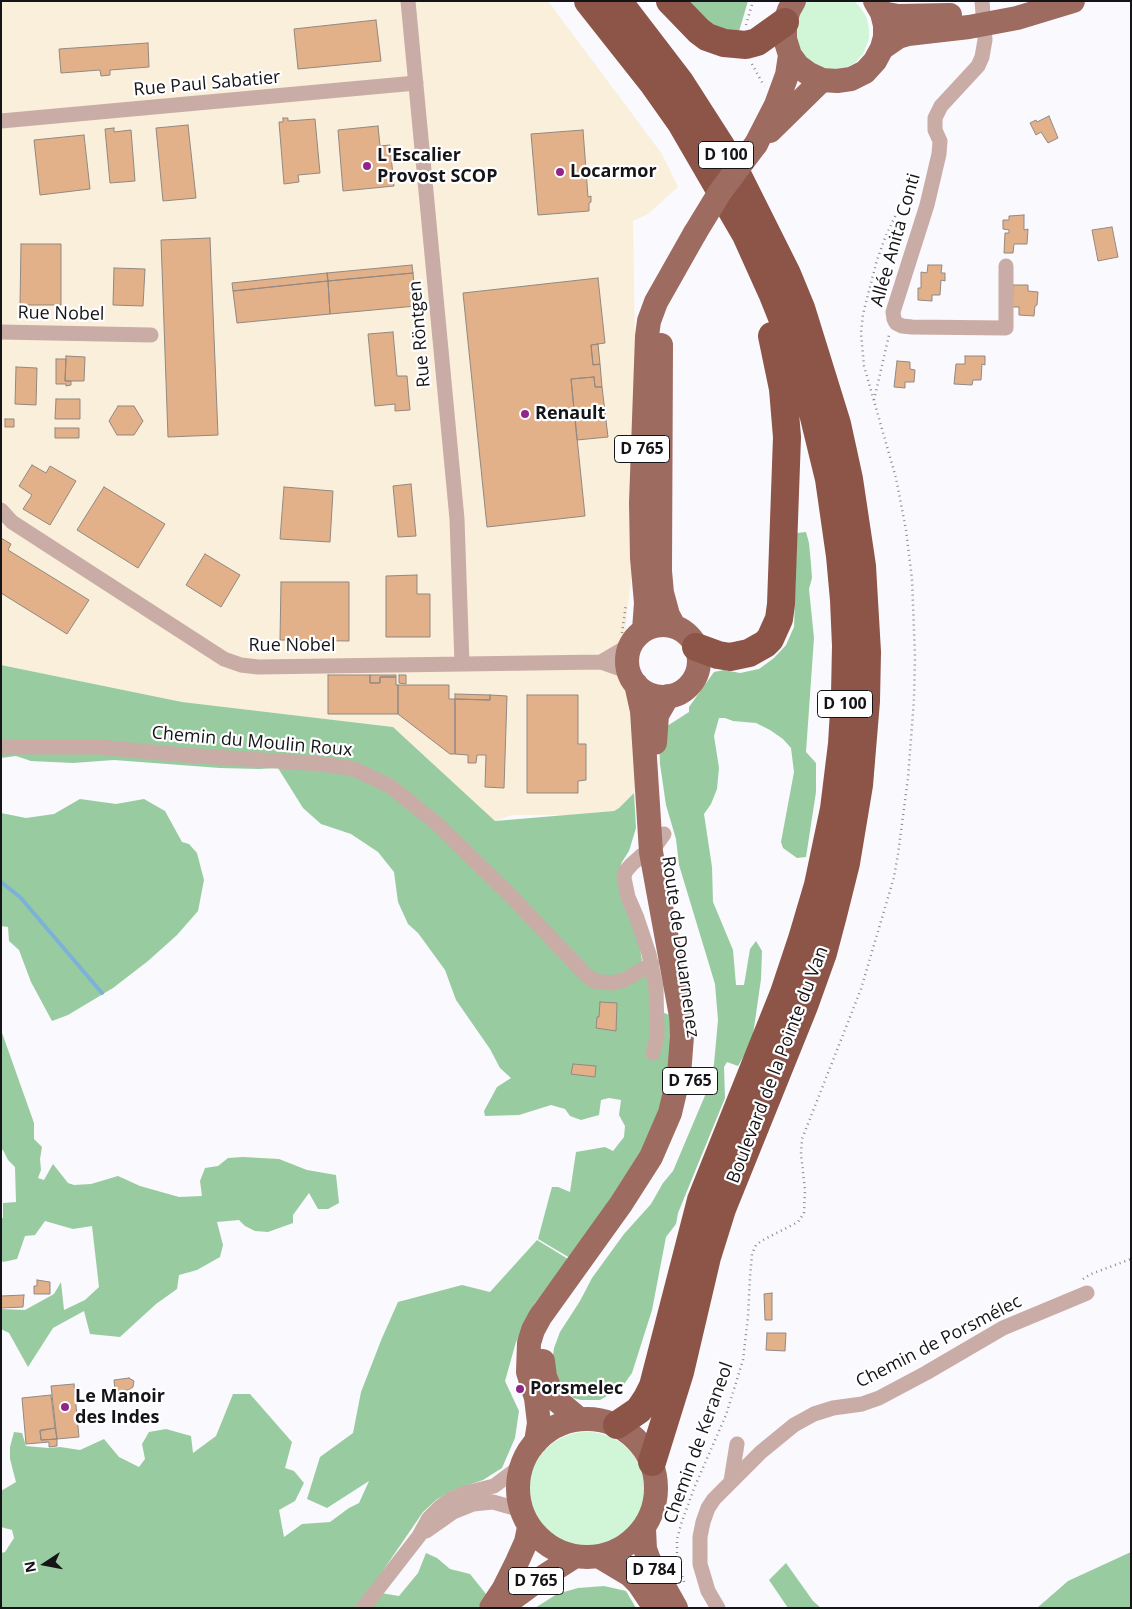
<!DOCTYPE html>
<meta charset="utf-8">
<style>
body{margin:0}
#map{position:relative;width:1132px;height:1609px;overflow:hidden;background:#f9f9fe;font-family:"Open Sans",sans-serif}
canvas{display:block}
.frame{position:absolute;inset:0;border:2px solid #151519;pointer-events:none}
.north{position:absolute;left:20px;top:1539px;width:50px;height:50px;-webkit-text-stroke:4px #fff;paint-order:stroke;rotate:259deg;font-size:14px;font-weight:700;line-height:20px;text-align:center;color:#151519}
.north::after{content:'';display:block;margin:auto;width:18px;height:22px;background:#151519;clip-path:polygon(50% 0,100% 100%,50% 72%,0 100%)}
</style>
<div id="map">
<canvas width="1132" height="1609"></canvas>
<div class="frame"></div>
<div class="north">N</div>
</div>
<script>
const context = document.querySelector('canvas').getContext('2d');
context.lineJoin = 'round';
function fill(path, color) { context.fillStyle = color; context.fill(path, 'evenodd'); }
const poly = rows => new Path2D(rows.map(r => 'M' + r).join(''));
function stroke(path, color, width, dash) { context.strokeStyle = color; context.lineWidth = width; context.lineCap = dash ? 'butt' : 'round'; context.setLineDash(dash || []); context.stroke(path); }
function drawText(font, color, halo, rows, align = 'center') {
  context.font = font + ' "Open Sans",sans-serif'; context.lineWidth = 4.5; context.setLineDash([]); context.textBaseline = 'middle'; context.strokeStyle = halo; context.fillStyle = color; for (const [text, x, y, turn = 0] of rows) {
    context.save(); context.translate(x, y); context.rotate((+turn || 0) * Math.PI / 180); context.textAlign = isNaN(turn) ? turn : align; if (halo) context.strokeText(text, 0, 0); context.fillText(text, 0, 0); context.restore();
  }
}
fill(poly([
 [1,1,548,1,662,154,678,187,648,214,633,221,638,526,627,612,622,679,634,708,639,776,634,793,619,808,614,811,570,815,512,815,495,821,393,727,182,702,1,665]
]), '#faefda');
fill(poly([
 [806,1,854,1,859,6,866,16,869,29,869,39,863,54,856,62,842,70,816,69,792,41,803,4],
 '529 1490a58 58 0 1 1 116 0a58 58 0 1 1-116 0Z'
]), '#d1f6d7');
fill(poly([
 [684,1,748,1,737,38,717,31],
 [806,532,809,543,811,564,812,578,809,589,814,638,806,752,816,763,816,792,806,857,797,858,783,848,781,842,794,772,791,748,783,739,770,730,756,723,733,721,725,718,719,718,714,736,719,768,717,789,711,804,704,814,712,867,713,902,733,950,736,985,744,985,750,949,756,941,762,951,761,979,752,1042,738,1066,727,1062,724,1067,725,1098,678,1213,676,1224,666,1237,652,1310,632,1373,622,1387,600,1400,581,1400,573,1398,559,1385,552,1362,554,1348,560,1332,580,1301,592,1278,624,1234,651,1204,663,1183,673,1171,709,1086,714,1064,718,1020,715,984,679,865,676,839,666,805,660,764,659,741,664,728,689,712,689,707,714,672,724,670,740,673,759,669,774,658,786,645,794,627,797,533],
 [1,665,182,702,393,727,495,821,614,811,619,808,634,793,636,828,629,851,622,862,618,873,640,949,642,960,641,968,646,973,655,1009,669,1015,672,1066,661,1110,637,1162,570,1258,538,1239,550,1194,552,1187,558,1187,570,1192,576,1152,605,1147,613,1151,624,1137,625,1126,619,1115,621,1100,609,1098,601,1100,599,1115,581,1120,570,1116,565,1109,551,1105,519,1115,485,1116,484,1111,497,1087,511,1078,500,1068,490,1049,456,1000,445,970,418,933,408,924,398,902,394,872,378,852,351,834,321,824,303,808,278,768,259,769,220,768,114,760,73,763,31,761,16,756,1,758],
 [80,799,116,804,144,799,165,811,182,842,189,844,197,853,204,880,198,911,177,935,148,961,113,988,68,1015,52,1021,31,982,19,950,9,941,8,927,1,926,1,813,26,818,54,814],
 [1,1030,34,1123,34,1139,42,1147,40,1159,41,1170,38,1178,44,1180,53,1164,68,1183,74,1185,91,1184,118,1176,140,1186,179,1197,202,1196,200,1181,205,1168,218,1166,228,1158,243,1157,279,1159,307,1170,336,1175,339,1203,328,1209,318,1209,309,1193,293,1215,293,1223,268,1232,255,1231,245,1226,239,1220,217,1222,223,1245,220,1257,197,1270,179,1275,177,1289,156,1304,120,1337,90,1334,84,1311,53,1328,28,1367,9,1333,1,1329,1,1309,25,1310,54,1294,61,1282,64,1310,85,1300,99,1287,92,1226,73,1229,45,1221,35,1235,25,1236,17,1259,3,1262,1,1259,1,1218,3,1218,3,1203,16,1202,15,1167,8,1160,3,1150,1,1150],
 [537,1240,568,1259,535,1303,516,1342,505,1381,519,1411,515,1438,502,1468,483,1480,451,1491,436,1500,423,1512,369,1591,399,1596,418,1573,426,1553,437,1558,450,1569,470,1574,486,1594,478,1608,1,1608,1,1553,5,1552,14,1538,12,1530,1,1527,1,1491,16,1482,10,1459,10,1447,14,1432,22,1433,26,1446,48,1448,60,1447,80,1450,104,1439,119,1457,139,1467,145,1459,142,1444,149,1432,166,1429,191,1436,193,1453,216,1436,233,1394,250,1394,292,1442,285,1468,294,1471,304,1483,295,1501,279,1510,284,1537,302,1524,330,1522,349,1508,359,1503,369,1481,327,1508,307,1499,320,1457,353,1433,361,1392,382,1338,398,1302,462,1285,490,1292],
 [1131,1552,1131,1608,1037,1608,1068,1581],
 [786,1563,813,1601,821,1608,788,1608,769,1580],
 [604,1586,626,1591,636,1608,535,1608,557,1594,578,1588]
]), '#99cba0');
stroke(poly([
 [1,882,20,897,102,993]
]), '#7cb2d8', 4);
const building = poly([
 [376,20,381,61,298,69,294,29,376,20],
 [148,43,149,67,110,70,110,75,101,76,100,70,61,73,59,49,148,43],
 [1049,116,1058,138,1048,143,1041,132,1036,135,1030,123,1036,120,1037,122,1049,116],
 [283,118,288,118,288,121,315,119,320,173,298,175,299,182,284,184,279,122,283,122,283,118],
 [188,125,196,198,163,201,156,128,188,125],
 [378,126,380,146,390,145,394,186,343,191,338,130,378,126],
 [114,128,114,132,131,130,135,181,110,183,105,129,114,128],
 [583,130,588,197,591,196,591,202,589,203,589,211,538,215,531,134,583,130],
 [84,135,90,189,40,195,34,140,84,135],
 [1024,215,1024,230,1028,229,1027,244,1014,244,1013,253,1004,253,1005,233,1009,233,1009,230,1003,229,1003,220,1009,220,1009,216,1024,215],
 [1112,227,1118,257,1098,261,1092,230,1112,227],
 [210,238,218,435,168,437,161,240,210,238],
 [21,244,61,244,61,305,20,305,21,244],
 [412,265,413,273,328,281,327,273,412,265],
 [928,265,942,265,941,273,945,273,945,281,941,280,940,295,932,295,932,301,918,300,918,288,921,288,921,272,927,273,928,265],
 [114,268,145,269,143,306,113,305,114,268],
 [327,273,328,281,233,291,232,283,327,273],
 [413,273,416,306,330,314,328,281,413,273],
 [598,278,605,343,591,345,593,365,600,364,602,387,595,387,594,377,571,379,585,516,487,527,463,293,598,278],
 [328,281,330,314,237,323,233,291,328,281],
 [1013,285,1028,285,1028,291,1038,292,1037,305,1035,306,1034,316,1019,315,1019,307,1012,307,1013,285],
 [393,332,397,376,407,376,410,410,395,411,395,404,375,406,368,334,393,332],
 [598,344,600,364,593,365,591,345,598,344],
 [66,356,85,357,84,381,65,381,66,356],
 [965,356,985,356,985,365,982,364,981,380,973,380,972,385,954,384,956,364,965,364,965,356],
 [56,359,66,359,65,381,71,381,71,385,66,386,66,384,56,384,56,359],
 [897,361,910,362,910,369,915,370,914,382,905,382,905,388,894,387,897,361],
 [16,367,37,368,36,405,15,404,16,367],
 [594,377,595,387,602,387,608,437,577,440,571,379,594,377],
 [56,399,80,399,80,419,55,419,56,399],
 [118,406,134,406,143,421,134,435,117,435,109,421,118,406],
 [5,419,14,419,14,427,5,427,5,419],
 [55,428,79,428,79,438,55,438,55,428],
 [32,465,46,473,50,466,76,481,50,525,23,509,32,495,19,486,32,465],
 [411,484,416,536,398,537,393,486,411,484],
 [104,487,165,524,138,568,77,530,104,487],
 [284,487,333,491,330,542,280,539,284,487],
 [1,538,11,544,8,550,89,600,67,634,1,593,1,538],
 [205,554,240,575,221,607,186,585,205,554],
 [417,575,417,594,430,594,430,637,386,637,386,576,417,575],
 [281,582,349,582,349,641,280,640,281,582],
 [328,675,370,675,370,683,380,683,380,677,396,677,396,685,398,685,398,714,328,714,328,675],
 [370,675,396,675,396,677,380,677,380,683,370,683,370,675],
 [399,675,406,675,406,684,399,683,399,675],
 [398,685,449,685,449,699,455,699,455,754,450,754,398,714,398,685],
 [455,694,490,695,490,700,455,699,455,694],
 [490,695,507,696,504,788,485,787,486,755,477,755,476,763,468,763,468,755,455,754,455,699,490,700,490,695],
 [527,695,578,695,578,744,586,744,586,780,578,781,578,793,527,793,527,695],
 [600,1002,617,1003,616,1031,596,1028,597,1017,599,1017,600,1002],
 [573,1064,596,1066,595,1077,571,1074,573,1064],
 [37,1280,50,1282,50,1294,34,1294,34,1286,37,1286,37,1280],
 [772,1293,772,1320,765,1320,764,1294,772,1293],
 [24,1295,23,1307,1,1308,1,1296,24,1295],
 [767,1333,786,1333,785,1351,766,1350,767,1333],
 [129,1378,134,1381,133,1387,129,1390,115,1391,114,1380,129,1378],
 [74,1384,79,1437,57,1439,51,1386,74,1384],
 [51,1395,55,1428,40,1431,41,1440,57,1439,57,1446,49,1447,49,1442,26,1444,22,1398,51,1395],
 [55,1428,57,1439,41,1440,40,1430,55,1428]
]);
fill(building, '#e2b089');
stroke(building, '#938982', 1);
stroke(poly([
 [746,25,753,1],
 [752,64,764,86],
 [874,400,889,335],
 [622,633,626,604],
 [1083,1279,1091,1274,1131,1259],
 [684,1582,677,1558,677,1540,681,1524,695,1486,726,1415,743,1360,748,1317,750,1277,752,1254,756,1245,763,1240,798,1222,804,1213,805,1190,801,1154,802,1139,861,989,894,877,898,854,908,778,914,699,915,656,912,579,906,530,896,478,864,366,861,333,863,314,877,260,885,238,905,195,919,177]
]), '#8a8a8f', 2.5, [1, 4]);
stroke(poly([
 [408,1,457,519,462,664],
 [982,1,985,40,982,57,978,66,941,106,935,118,935,130,940,141,939,154,927,205,893,312,894,319,896,323,902,326,912,327,1006,328,1006,266],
 [1,121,416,83],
 [1,332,151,335],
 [1,510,12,522,224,659,241,665,258,667,601,662,629,672],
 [601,662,630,645],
 [1,747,99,747,184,755,323,764,354,769,390,786,436,823,510,895,586,975,594,981,612,983,624,980,652,964],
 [653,1053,657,1037,656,987,649,954,637,918,628,897,624,878,625,872,631,865,642,855,651,852,664,834],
 [731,1481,737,1444],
 [426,1531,453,1512,473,1504,493,1502,521,1510],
 [363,1608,419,1536,429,1518,440,1507,451,1499,466,1493,494,1486,521,1466],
 [718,1608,708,1591,700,1564,700,1537,703,1522,708,1508,714,1499,761,1452,794,1425,814,1414,833,1408,862,1404,879,1398,926,1373,1003,1328,1087,1293]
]), '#caaca6', 15);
stroke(poly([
 [794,1,789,10,785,22,785,39,790,55,798,66,809,74,822,80,837,81,851,79,865,72,875,61,882,48,885,37,885,25,882,13,875,1],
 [882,13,898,16,950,15],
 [882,48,898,37,908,34,969,27,1017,18,1073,1],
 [770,131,822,80],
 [756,144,776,105,787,75,790,55],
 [661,345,660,571,662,593,668,615,674,626],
 '627 661a36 36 0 1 1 72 0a36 36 0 1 1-72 0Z',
 [644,630,646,603,642,558,641,503,647,336,649,321,656,302,695,233],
 [655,743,657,715,668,696],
 [543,1361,545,1377,554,1398,579,1419],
 '518 1488a69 69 0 1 1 138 0a69 69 0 1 1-138 0Z',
 [536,1442,539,1423,536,1398,528,1372,529,1343,533,1330,540,1317,621,1204,651,1157,670,1113,679,1075,682,1036,681,1016,651,852,642,711,636,684],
 [644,1529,645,1549,649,1560,676,1608],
 [600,1557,630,1575,639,1584,655,1608],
 [491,1608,503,1590,517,1562,526,1542,529,1527],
 [500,1608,538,1580,574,1557]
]), '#9e6b61', 24);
stroke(poly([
 [588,1,652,82,681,123,746,235,773,295,787,330,810,401,829,479,840,556,844,600,846,646,845,694,842,744,834,809,818,885,802,939,784,993,701,1200,653,1386,647,1398,639,1410,617,1425],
 [618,1,680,82,730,160,787,274,801,308,837,424,849,479,862,566,867,652,866,701,859,785,846,863,833,915,823,953,804,1006,722,1209,707,1257,680,1372,652,1462],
 [670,1,699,31,707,37,724,43,746,45,757,42,785,22],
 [696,647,718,655,730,657,749,653,765,644,770,639,779,619,781,604,787,437,783,389,772,336]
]), '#8d5448', 28);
stroke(poly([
 [695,233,720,192,756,144]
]), '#9e6b61', 24);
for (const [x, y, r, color] of [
 [367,166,5,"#91268a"],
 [560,172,5,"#91268a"],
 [525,414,5,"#91268a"],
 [520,1389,5,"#91268a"],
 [65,1407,5,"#91268a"]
]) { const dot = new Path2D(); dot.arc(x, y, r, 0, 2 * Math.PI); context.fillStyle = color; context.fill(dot); stroke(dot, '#fff', 2); }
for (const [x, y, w] of [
 [726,155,55],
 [642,449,55],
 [845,704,55],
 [690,1081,55],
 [654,1570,55],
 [536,1581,55]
]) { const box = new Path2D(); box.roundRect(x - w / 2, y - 13.5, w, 27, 4); context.fillStyle = '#fff'; context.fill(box); stroke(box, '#151519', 1); }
drawText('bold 16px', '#151519', null, [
 ["D 100",726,155],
 ["D 765",642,449],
 ["D 100",845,704],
 ["D 765",690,1081],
 ["D 784",654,1570],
 ["D 765",536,1581]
]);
drawText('18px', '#151519', '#fff', [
 ["Rue Paul Sabatier",207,84,-5],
 ["Allée Anita Conti",896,240,-74],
 ["Rue Nobel",61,314,1],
 ["Rue Röntgen",420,334,-95],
 ["Rue Nobel",292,646],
 ["Chemin du Moulin Roux",252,742,5],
 ["Route de Douarnenez",680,947,82],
 ["Boulevard de la Pointe du Van",778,1065,-69],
 ["Chemin de Porsmélec",939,1342,-27],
 ["Chemin de Keraneol",699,1443,-70]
]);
drawText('bold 18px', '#151519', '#fff', [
 ["L'Escalier",377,156],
 ["Provost SCOP",377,177],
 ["Locarmor",570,172],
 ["Renault",535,414],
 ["Porsmelec",530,1389],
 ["Le Manoir",75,1397],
 ["des Indes",75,1418]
], 'left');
</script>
